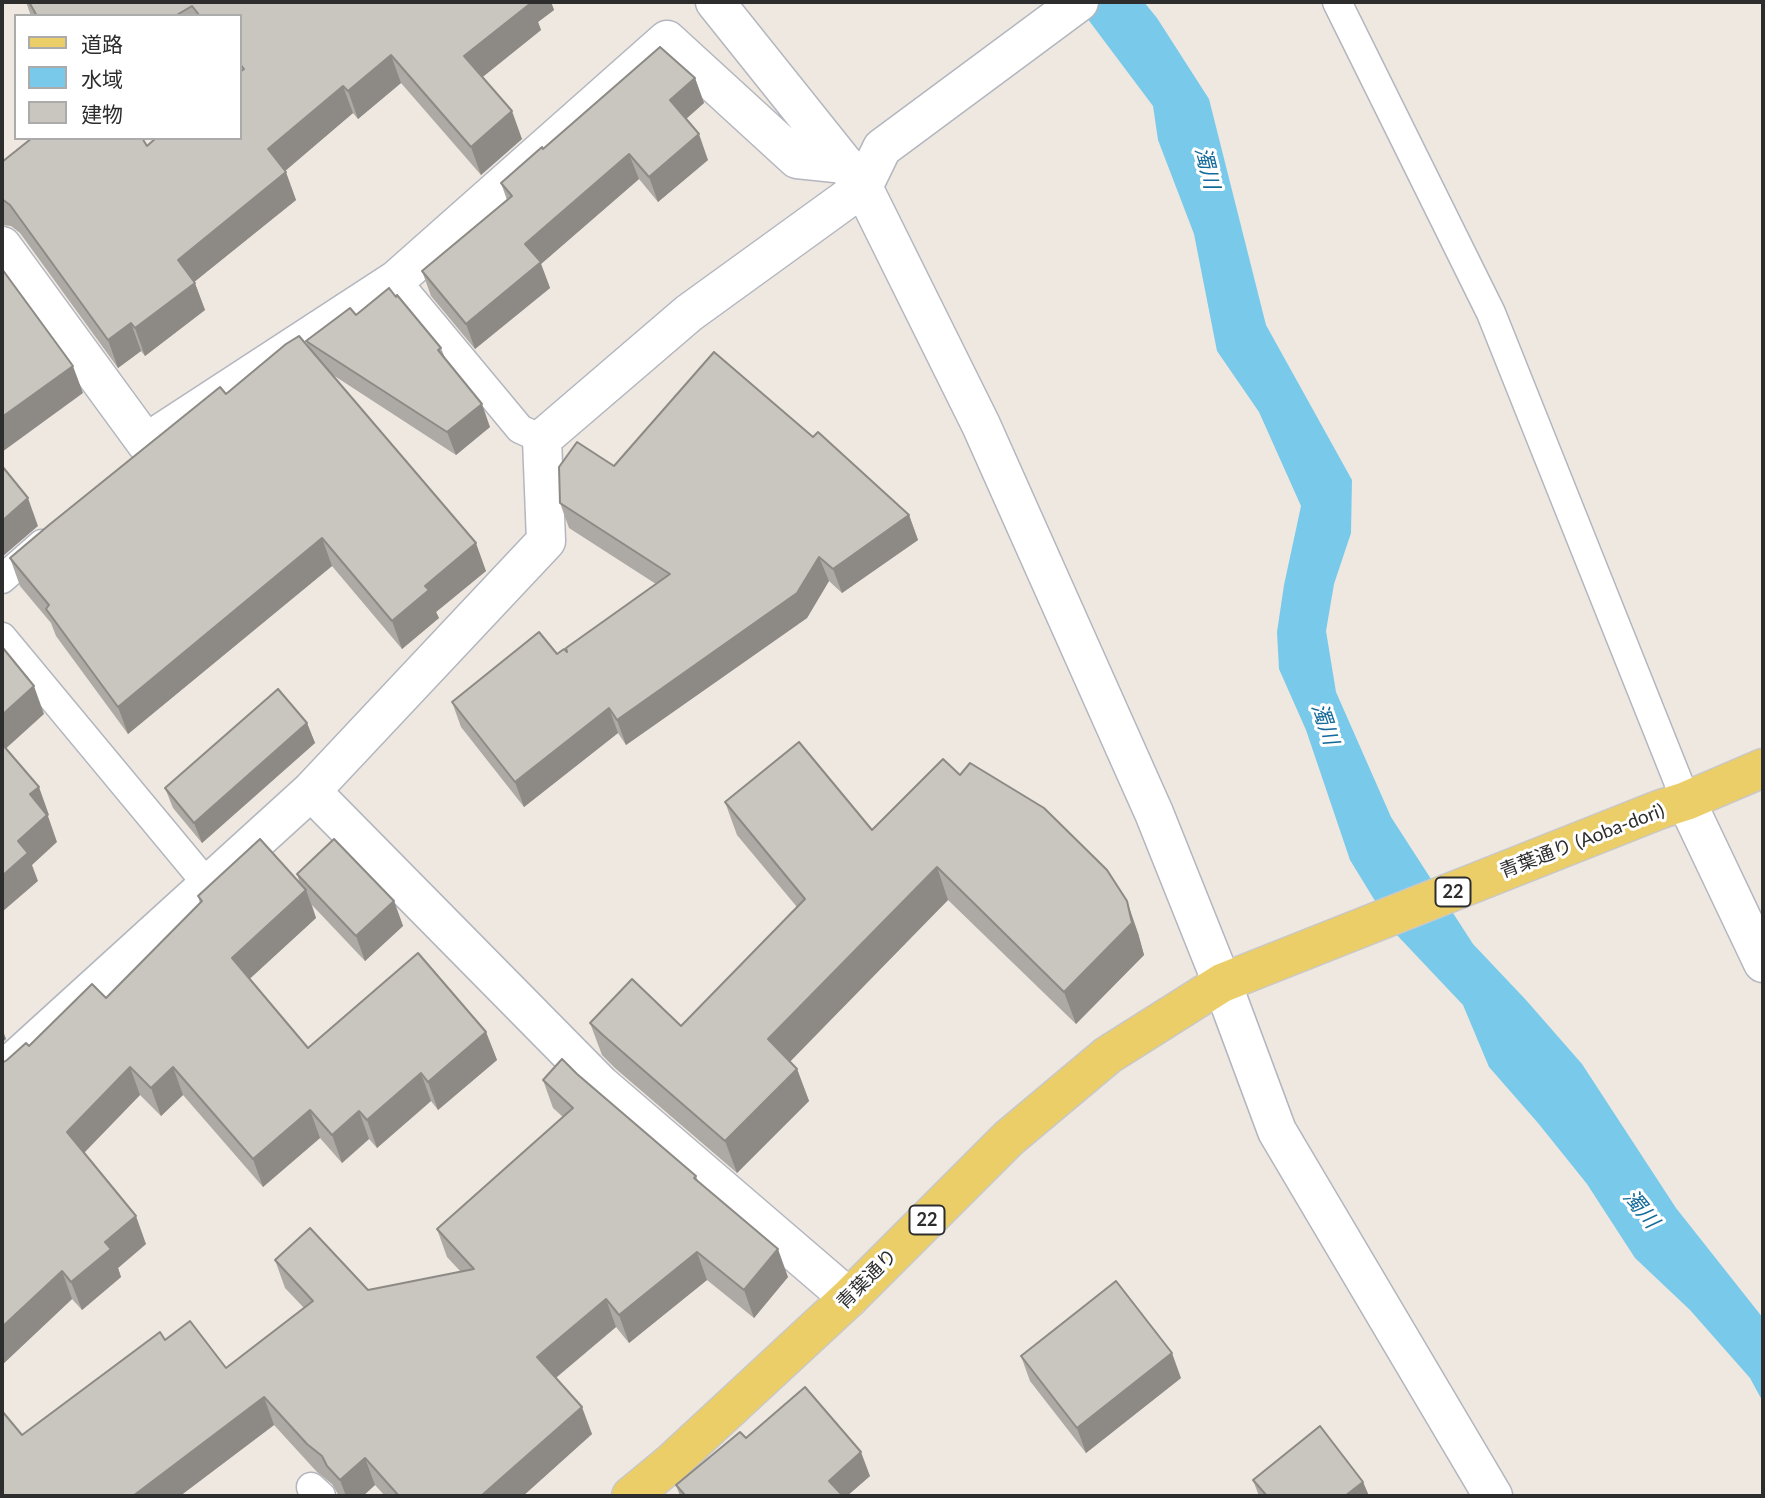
<!DOCTYPE html>
<meta charset="utf-8">
<style>
body{margin:0}
#map{position:relative;width:1765px;height:1498px;overflow:hidden;background:#eee8e0;font-family:Lato,"Noto Sans JP",sans-serif}
canvas{display:block}
.frame{position:absolute;inset:0;border:4px solid #2d2d2d;pointer-events:none}
.legend{position:absolute;left:14px;top:14px;width:228px;height:126px;box-sizing:border-box;background:#fff;border:2px solid #ababab;margin:0;padding:9px 12px;list-style:none;font-size:21px;color:#2d2d2d}
.legend li{display:flex;align-items:center;gap:14px;height:35px}
.legend b{width:35px;border:2px solid #ababab}
</style>
<div id="map">
<canvas width="1765" height="1498"></canvas>
<div class="frame"></div>
<ul class="legend">
<li><b style="height:9px;background:#ebce68"></b>道路</li>
<li><b style="height:19px;background:#79caea"></b>水域</li>
<li><b style="height:19px;background:#c9c5bf"></b>建物</li>
</ul>
</div>
<script>
const context = document.querySelector('canvas').getContext('2d');
context.lineJoin = 'round';
function fill(path, color) { context.fillStyle = color; context.fill(path, 'evenodd'); }
const poly = rows => new Path2D(rows.map(r => 'M' + r).join(''));
function stroke(path, color, width, dash) { context.strokeStyle = color; context.lineWidth = width; context.lineCap = dash ? 'butt' : 'round'; context.setLineDash(dash || []); context.stroke(path); }
function drawText(font, color, halo, rows, align = 'center') {
  context.font = font + ' Lato,"Noto Sans JP",sans-serif'; context.lineWidth = 6; context.setLineDash([]); context.textBaseline = 'middle'; context.strokeStyle = halo; context.fillStyle = color; for (const [text, x, y, turn = 0] of rows) {
    context.save(); context.translate(x, y); context.rotate((+turn || 0) * Math.PI / 180); context.textAlign = isNaN(turn) ? turn : align; if (halo) context.strokeText(text, 0, 0); context.fillText(text, 0, 0); context.restore();
  }
}
fill(poly([
 [1075,2,1144,2,1157,18,1209,99,1266,325,1352,480,1351,533,1334,584,1326,631,1336,692,1391,817,1473,944,1526,1000,1582,1064,1676,1208,1763,1318,1763,1402,1750,1378,1690,1310,1635,1258,1587,1184,1538,1123,1489,1067,1463,1005,1394,932,1350,860,1306,730,1279,669,1277,632,1284,585,1301,506,1259,412,1217,351,1194,234,1158,140,1153,106]
]), '#79caea');
const lane = poly([
 [1337,2,1491,313,1686,801],
 [396,280,520,429,542,439],
 [2,579,42,544],
 [2,637,208,885],
 [311,1487,321,1496]
]);
const street = poly([
 [715,2,863,187,981,425,1154,813,1222,983,1277,1131,1493,1496],
 [2,246,146,443,396,280,667,40,797,159,845,164],
 [311,791,601,1085,849,1298],
 [1686,801,1763,963],
 [2,1072,311,791,546,541,542,439,689,313,863,187,882,148,1079,2]
]);
const primary = poly([
 [631,1496,671,1463,849,1298,1009,1138,1108,1055,1222,983,1661,809,1686,801,1763,768]
]);
stroke(lane, '#b3b6bf', 31);
stroke(street, '#b3b6bf', 41);
stroke(primary, '#c8c8c8', 41);
stroke(lane, '#fff', 28);
stroke(street, '#fff', 38);
stroke(primary, '#ebce68', 38);
fill(poly([
 [26,2,551,2,554,10,538,22,541,30,482,77,522,139,481,175,401,83,358,119,353,113,285,171,296,200,194,282,205,310,145,356,141,351,118,368,20,233,11,226,2,225,2,162,147,146,240,138,240,16,31,16],
 [695,78,704,103,686,119,708,160,658,202,639,179,541,264,550,288,475,349,431,296,422,271,507,200,501,183,543,149],
 [356,315,441,348,445,358,490,427,456,455,333,375,486,571,436,612,439,618,402,649,332,566,128,734,56,636,51,623,20,586,10,558,226,394,308,346,306,341],
 [813,437,909,515,918,540,842,593,829,581,807,618,626,745,618,733,524,807,461,727,452,702,557,654,567,652,656,584,569,528,560,503,614,466],
 [307,723,315,743,202,843,173,808,165,788],
 [725,802,872,830,1138,933,1144,955,1076,1024,948,900,790,1061,797,1069,809,1101,737,1173,616,1069,602,1055,590,1023,681,1026,797,907,737,835],
 [297,874,394,901,403,926,365,961,312,905,316,918,249,979,308,1048,486,1032,497,1060,438,1110,431,1101,377,1148,369,1139,342,1163,320,1138,263,1187,183,1095,161,1116,140,1095,84,1153,146,1244,118,1268,121,1277,82,1310,72,1299,2,1365,29,1046,106,998,200,903,198,896,300,884],
 [577,1074,696,1176,698,1181,788,1277,754,1318,707,1280,629,1343,616,1327,556,1378,592,1434,523,1496,385,1496,375,1485,363,1496,339,1496,332,1484,317,1472,274,1425,180,1496,2,1496,22,1435,165,1340,226,1368,304,1308,285,1288,275,1260,368,1290,461,1272,447,1257,437,1229,563,1117,553,1108,543,1080],
 [1021,1356,1181,1378,1086,1453,1030,1381],
 [746,1438,870,1476,847,1496,680,1496,676,1485],
 [1253,1480,1363,1482,1369,1496,1259,1496]
]), '#ada9a4');
fill(poly([
 [528,2,551,2,554,10,538,22,541,30,474,84,464,56],
 [391,55,401,83,358,119,348,91],
 [695,78,704,103,679,125,670,100],
 [343,86,353,113,278,177,268,149],
 [512,111,522,139,481,175,471,147],
 [699,134,708,160,658,202,649,177],
 [629,154,639,179,541,264,550,288,475,349,466,324,525,244],
 [286,172,296,200,188,287,178,260],
 [195,283,205,310,145,356,135,328],
 [131,323,141,351,118,368,108,340],
 [73,366,83,393,2,452,2,417],
 [482,404,490,427,456,455,447,432],
 [28,498,38,526,2,557,2,521],
 [909,515,918,540,842,593,833,569],
 [322,538,332,566,128,734,118,707],
 [476,543,486,571,436,612,439,618,402,649,392,621,425,586],
 [819,557,829,581,807,618,626,745,617,720],
 [34,686,44,714,2,752,2,715],
 [609,708,618,733,524,807,515,782],
 [307,723,315,743,202,843,194,823],
 [39,787,49,815,48,816,57,842,32,865,38,881,2,912,2,876,18,841,30,794],
 [937,867,948,900,780,1072,768,1039],
 [306,890,316,918,242,986,232,958],
 [394,901,403,926,365,961,356,936],
 [1127,901,1138,933,1144,955,1076,1024,1064,992],
 [2,1028,6,1039,2,1043],
 [486,1032,497,1060,438,1110,428,1082],
 [130,1067,140,1095,77,1160,67,1132],
 [173,1067,183,1095,161,1116,151,1088],
 [797,1069,809,1101,737,1173,725,1141],
 [421,1073,431,1101,377,1148,367,1120],
 [310,1110,320,1138,263,1187,253,1159],
 [359,1111,369,1139,342,1163,332,1135],
 [136,1216,146,1244,118,1268,121,1277,82,1310,71,1282,105,1242],
 [778,1249,788,1277,754,1318,744,1290],
 [697,1252,707,1280,629,1343,619,1315],
 [62,1271,72,1299,2,1365,2,1327],
 [606,1299,616,1327,547,1385,537,1357],
 [1172,1353,1181,1378,1086,1453,1077,1428],
 [264,1397,274,1425,180,1496,133,1496],
 [582,1407,592,1434,523,1496,481,1496],
 [861,1452,870,1476,847,1496,834,1496,829,1481],
 [365,1458,375,1485,363,1496,346,1496,340,1480],
 [1363,1482,1369,1496,1345,1496]
]), '#8d8a86');
const building = poly([
 [29,2,530,2,531,3,464,56,512,111,471,147,391,55,348,91,343,86,268,149,286,172,178,260,195,283,135,328,131,323,108,340,10,205,2,199,2,162,32,138,142,138,147,146,156,138,240,138,240,72,244,69,240,64,240,16,200,16,192,6,175,16,37,16,29,2],
 [660,47,695,78,670,100,699,134,649,177,629,154,525,244,541,262,466,324,422,271,512,196,501,183,542,147,543,149,660,47],
 [2,269,73,366,2,417,2,269],
 [389,288,396,297,397,295,441,348,438,350,482,404,447,432,306,341,350,308,356,315,389,288],
 [299,336,476,543,425,586,429,590,392,621,322,538,118,707,46,609,49,605,10,558,49,525,220,387,226,394,286,344,299,336],
 [714,352,813,437,818,432,909,515,833,569,819,557,797,593,617,720,609,708,515,782,452,702,539,632,557,654,564,649,567,652,566,648,670,574,560,503,559,467,577,442,614,466,714,352],
 [2,466,28,498,2,521,2,466],
 [3,648,34,686,2,715,2,649,3,648],
 [278,689,307,723,194,823,165,788,278,689],
 [799,742,872,830,943,759,960,775,970,763,1044,808,1107,870,1127,901,1132,923,1064,992,937,867,768,1039,797,1069,725,1141,604,1036,590,1023,632,979,681,1026,805,899,725,802,799,742],
 [2,744,39,787,30,794,47,815,18,841,28,853,2,876,2,744],
 [260,839,306,890,232,958,308,1048,418,953,486,1032,428,1082,421,1073,367,1120,359,1111,332,1135,310,1110,253,1159,173,1067,151,1088,130,1067,67,1132,136,1216,105,1242,111,1249,71,1282,62,1271,2,1327,2,1063,7,1060,26,1043,29,1046,92,984,106,998,202,901,198,896,260,839],
 [334,839,394,901,356,936,297,874,334,839],
 [562,1059,577,1074,696,1176,694,1178,778,1249,744,1290,697,1252,619,1315,606,1299,537,1357,582,1407,481,1496,399,1496,365,1458,340,1480,327,1466,322,1456,307,1444,264,1397,133,1496,2,1496,2,1411,22,1435,160,1332,165,1340,190,1321,226,1368,313,1301,275,1260,310,1228,368,1290,474,1269,437,1229,573,1108,543,1080,562,1059],
 [1116,1281,1172,1353,1077,1428,1021,1356,1116,1281],
 [805,1387,861,1452,829,1481,843,1496,681,1496,684,1494,676,1485,740,1432,746,1438,805,1387],
 [1320,1426,1363,1482,1345,1496,1267,1496,1253,1480,1320,1426]
]);
fill(building, '#c9c5bf');
stroke(building, '#8d8a86', 2);
for (const [x, y, w] of [
 [1453,892,35],
 [927,1220,35]
]) { const box = new Path2D(); box.roundRect(x - w / 2, y - 14.5, w, 29, 5); context.fillStyle = '#fff'; context.fill(box); stroke(box, '#2d2d2d', 2); }
drawText('bold 18px', '#2d2d2d', null, [
 ["22",1453,892],
 ["22",927,1220]
]);
drawText('19px', '#2d2d2d', '#fff', [
 ["青葉通り (Aoba-dori)",1582,841,-21],
 ["青葉通り",867,1279,-45]
]);
drawText('italic 21px', '#146a9a', '#fff', [
 ["濁川",1207,168,76],
 ["濁川",1325,724,71],
 ["濁川",1641,1209,51]
]);
</script>
